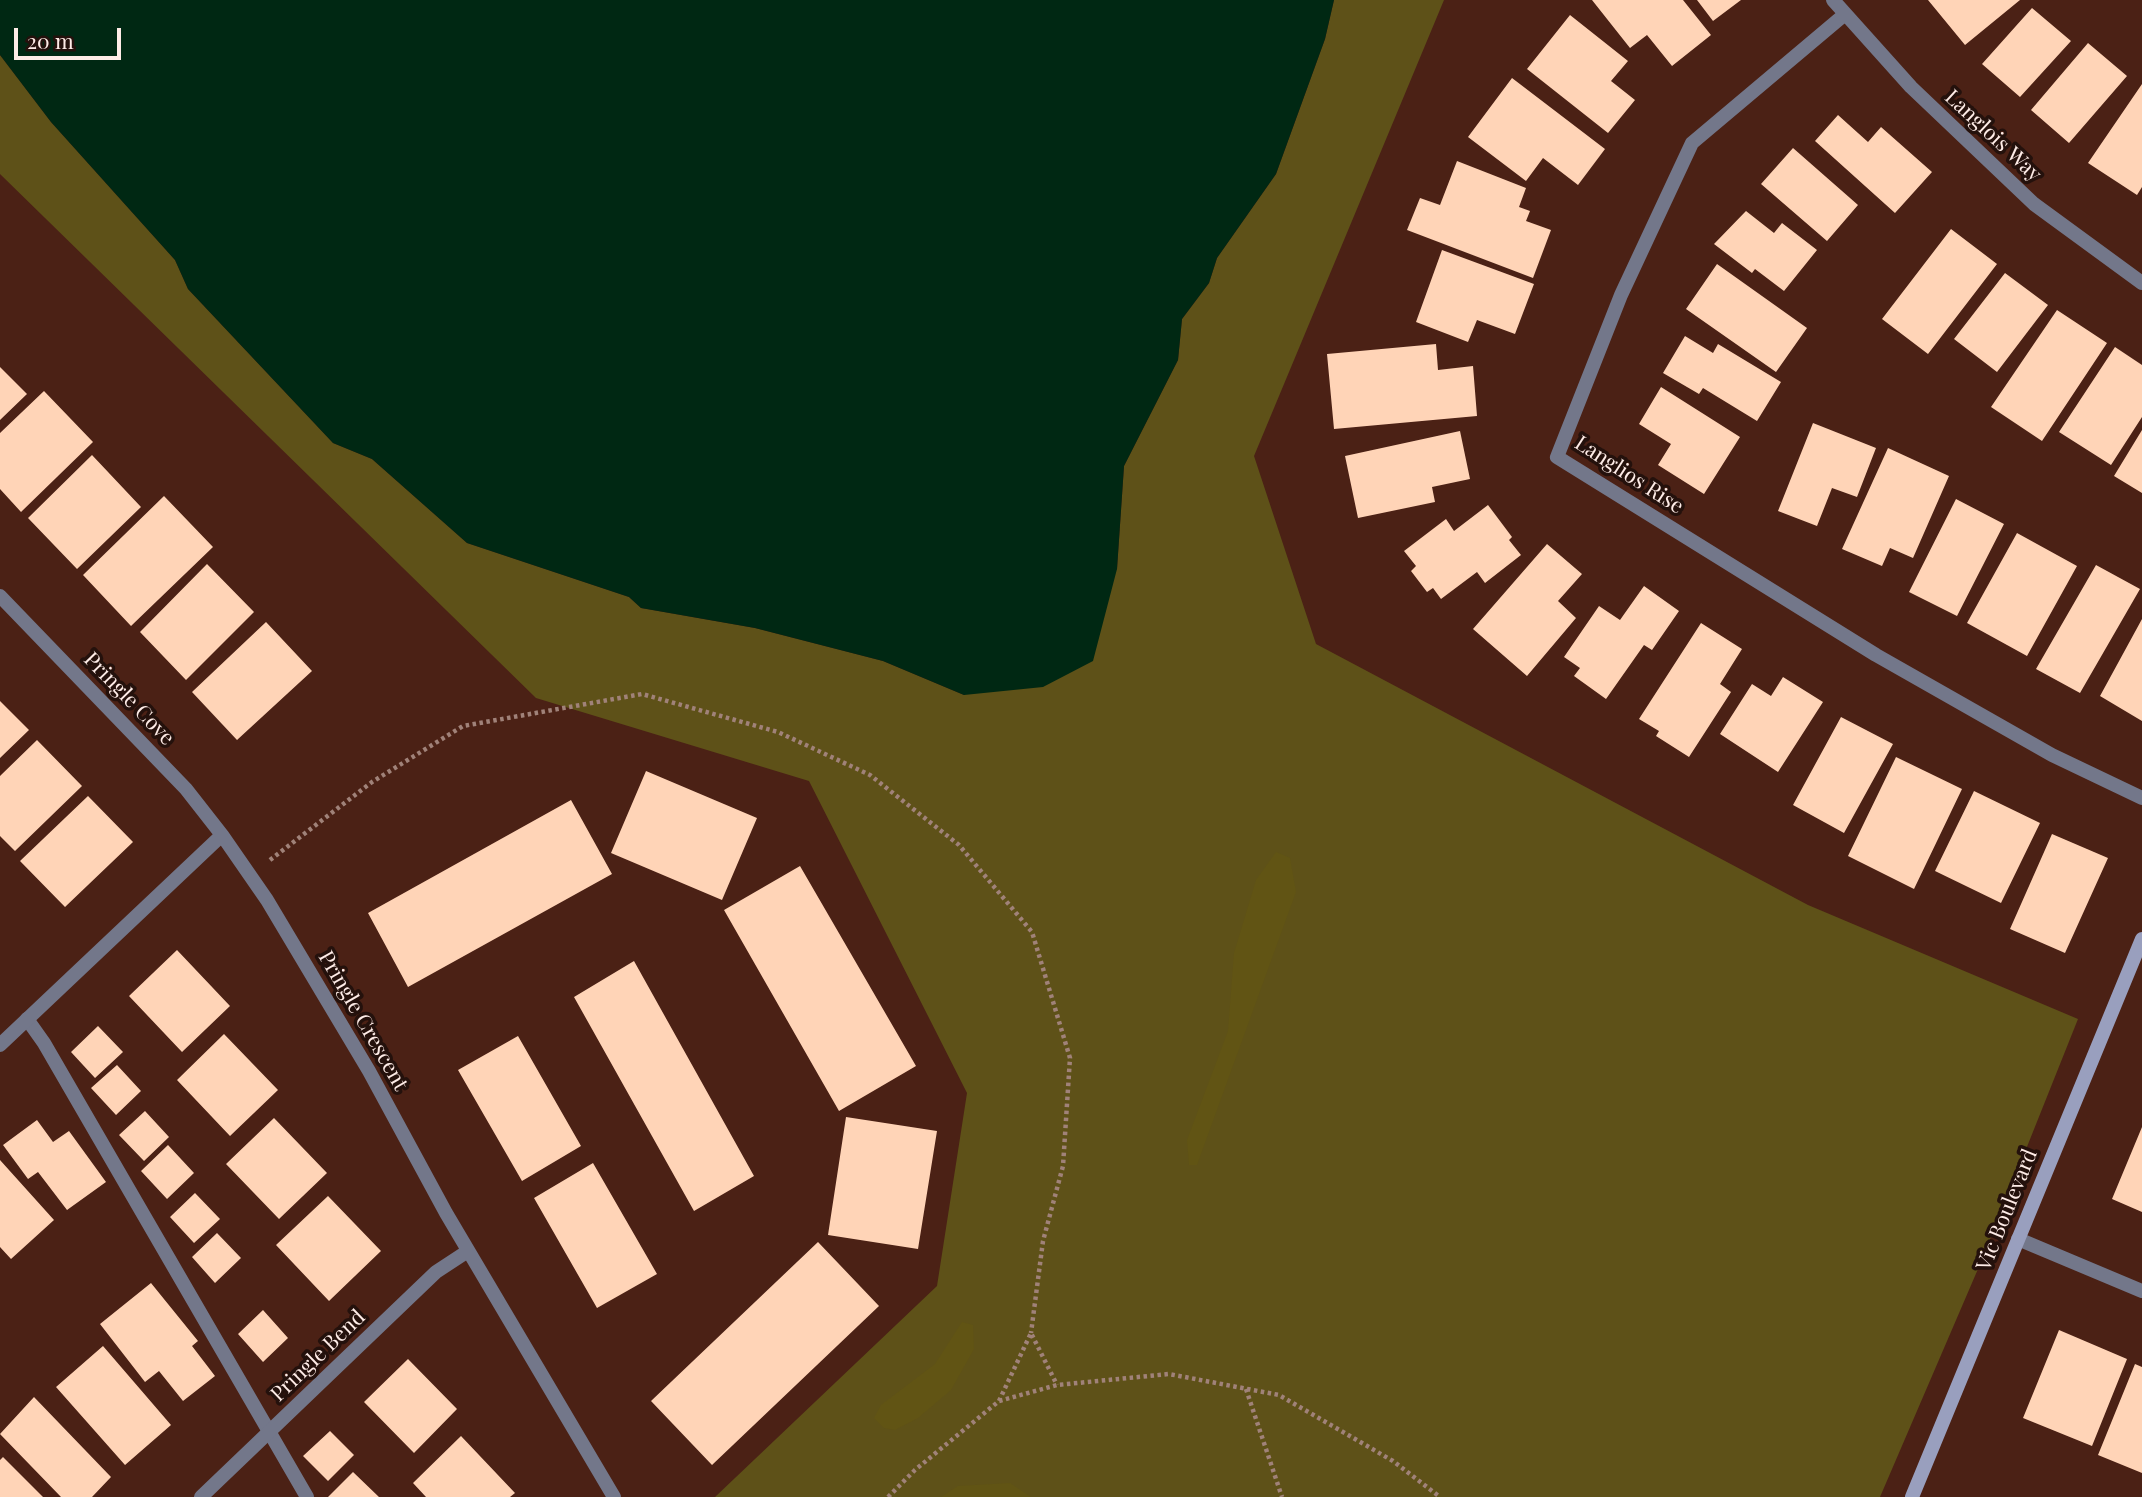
<!DOCTYPE html>
<style>
body{margin:0}
#map{position:relative;width:2142px;height:1497px;overflow:hidden;background:#4b2115;font-family:"Playfair Display",serif}
canvas{display:block}
.scale{position:absolute;left:14px;top:28px;width:107px;height:32px;box-sizing:border-box;border:4px solid #feece7;border-top:0;padding-left:9px;font-size:21px;line-height:24px;white-space:nowrap;color:#feece7;-webkit-text-stroke:5px #24110c;paint-order:stroke}
</style>
<div id="map">
<canvas width="2142" height="1497"></canvas>
<div class="scale">20 m</div>
</div>
<script>
const context = document.querySelector('canvas').getContext('2d');
context.lineJoin = 'round';
function fill(path, color) { context.fillStyle = color; context.fill(path, 'evenodd'); }
const poly = rows => new Path2D(rows.map(r => 'M' + r).join(''));
function stroke(path, color, width, dash) { context.strokeStyle = color; context.lineWidth = width; context.lineCap = dash ? 'butt' : 'round'; context.setLineDash(dash || []); context.stroke(path); }
function drawText(font, color, halo, rows, align = 'center') {
  context.font = font + ' "Playfair Display",serif'; context.lineWidth = 7; context.setLineDash([]); context.textBaseline = 'middle'; context.strokeStyle = halo; context.fillStyle = color; for (const [text, x, y, turn = 0] of rows) {
    context.save(); context.translate(x, y); context.rotate((+turn || 0) * Math.PI / 180); context.textAlign = isNaN(turn) ? turn : align; if (halo) context.strokeText(text, 0, 0); context.fillText(text, 0, 0); context.restore();
  }
}
fill(poly([
 [1334,0,1444,0,1254,456,1316,644,1808,905,2078,1019,1981,1262,1880,1497,715,1497,937,1286,967,1093,809,781,536,698,0,174,0,55,51,122,175,260,188,289,333,443,372,459,467,543,629,597,641,608,755,628,883,661,964,695,1117,569,1124,466,1178,360,1182,319,1209,283,1217,258,1276,174,1325,39]
]), '#5e5118');
fill(poly([
 [1276,852,1290,858,1296,892,1197,1165,1189,1165,1187,1140,1228,1031,1234,953,1256,880],
 [962,1322,973,1325,974,1349,951,1390,918,1418,895,1430,884,1428,874,1418,881,1405,935,1364],
 [1010,1483,1031,1497,941,1497,958,1486]
]), '#615414');
fill(poly([
 [0,0,1334,0,1325,39,1276,174,1217,258,1209,283,1182,319,1178,360,1124,466,1117,569,1093,661,1043,687,964,695,883,661,755,628,641,608,629,597,467,543,372,459,333,443,188,289,175,260,51,122,0,55]
]), '#002813');
fill(poly([
 [1592,0,1683,0,1711,35,1672,66,1647,35,1630,48],
 [1697,0,1741,0,1713,21],
 [1928,0,2020,0,1965,45],
 [2032,8,2071,41,2020,97,1982,64],
 [1570,15,1628,61,1611,81,1635,100,1608,133,1527,69],
 [2088,43,2127,76,2069,143,2031,110],
 [1512,78,1605,149,1578,185,1543,158,1526,181,1468,137],
 [2142,84,2142,187,2137,195,2088,163],
 [1838,115,1868,142,1881,127,1932,172,1895,213,1815,141],
 [1793,148,1858,205,1827,241,1761,184],
 [1457,161,1526,188,1519,207,1530,211,1526,221,1551,230,1533,278,1407,230,1420,198,1440,205],
 [1746,211,1774,233,1782,223,1817,250,1784,291,1755,269,1752,273,1714,244],
 [1951,229,1997,264,1928,354,1882,319],
 [1442,250,1534,284,1515,334,1477,320,1468,342,1416,322],
 [1717,264,1807,328,1776,372,1686,309],
 [2005,273,2048,305,1997,372,1954,339],
 [2057,310,2107,343,2042,441,1991,407],
 [1685,336,1713,353,1718,344,1781,382,1757,421,1703,388,1699,394,1663,373],
 [1436,344,1438,370,1473,366,1477,416,1334,429,1327,354],
 [2115,347,2142,365,2142,417,2111,465,2059,432],
 [0,367,27,394,0,420],
 [1661,387,1740,437,1704,494,1658,465,1671,444,1639,424],
 [44,391,93,442,21,512,0,489,0,433],
 [1813,423,1876,448,1857,497,1832,488,1817,526,1778,511],
 [2142,430,2142,493,2114,476],
 [1460,431,1470,479,1432,487,1435,502,1358,518,1345,456],
 [1888,448,1949,476,1913,558,1890,548,1882,566,1842,549],
 [92,455,141,507,77,569,28,518],
 [164,496,213,547,131,626,83,575],
 [1956,499,2004,524,1957,616,1909,592],
 [1488,505,1512,537,1509,540,1521,555,1485,583,1477,572,1441,599,1433,588,1427,592,1411,571,1416,566,1404,551,1446,519,1454,531],
 [2017,533,2077,566,2027,656,1967,623],
 [1547,544,1582,574,1558,601,1576,618,1527,676,1473,629],
 [207,564,254,612,186,680,140,632],
 [2096,565,2140,589,2080,693,2036,669],
 [1644,586,1679,611,1652,650,1644,645,1606,699,1574,676,1580,668,1564,657,1599,606,1620,620],
 [2142,619,2142,721,2100,696],
 [266,622,312,671,237,740,192,692],
 [1701,623,1742,649,1720,684,1731,692,1689,757,1656,736,1659,731,1639,719],
 [1783,677,1823,702,1778,772,1720,734,1752,684,1771,696],
 [0,701,29,730,0,758],
 [1841,717,1893,744,1844,833,1793,805],
 [37,740,82,786,15,851,0,836,0,776],
 [1896,757,1962,789,1914,889,1848,856],
 [646,771,757,818,722,900,611,853],
 [1974,791,2040,823,2001,903,1935,871],
 [88,796,133,842,65,907,20,861],
 [571,800,612,874,408,987,368,913],
 [2052,834,2108,858,2065,953,2010,929],
 [800,866,916,1066,839,1111,724,910],
 [177,950,230,1006,182,1052,129,996],
 [634,961,754,1176,694,1211,574,997],
 [98,1026,123,1052,95,1078,71,1052],
 [224,1034,278,1090,230,1136,177,1080],
 [518,1036,581,1146,522,1181,458,1070],
 [117,1065,141,1091,116,1115,91,1088],
 [145,1111,169,1137,144,1161,119,1135],
 [846,1117,937,1131,918,1249,828,1235],
 [274,1118,327,1173,279,1219,226,1164],
 [37,1120,53,1142,69,1131,106,1182,67,1210,38,1172,28,1179,3,1145],
 [2142,1127,2142,1212,2112,1199],
 [168,1145,194,1173,167,1199,141,1171],
 [0,1160,54,1220,11,1259,0,1247],
 [593,1163,657,1274,597,1308,534,1198],
 [195,1193,220,1219,194,1243,170,1217],
 [328,1196,381,1251,329,1301,276,1245],
 [217,1233,241,1258,215,1283,192,1257],
 [818,1242,879,1306,712,1465,651,1401],
 [151,1283,198,1341,192,1346,215,1376,183,1401,159,1371,145,1382,100,1324],
 [263,1310,288,1338,263,1362,238,1334],
 [2059,1330,2127,1359,2092,1446,2023,1418],
 [103,1346,171,1425,125,1465,56,1387],
 [408,1359,457,1409,414,1453,364,1402],
 [2135,1364,2142,1367,2142,1473,2098,1455],
 [34,1397,111,1477,92,1497,61,1497,0,1434],
 [330,1431,354,1455,328,1481,303,1456],
 [461,1436,515,1493,510,1497,426,1497,413,1483],
 [3,1457,43,1497,0,1497,0,1460],
 [353,1472,379,1497,328,1497]
]), '#ffd4b7');
stroke(poly([
 [270,860,372,782,463,726,642,694,778,732,870,775,959,845,1032,932,1070,1058,1063,1166,1043,1241,1031,1333],
 [1246,1389,1282,1497],
 [999,1401,1031,1333,1057,1385],
 [888,1497,915,1470,999,1401,1057,1385,1169,1374,1279,1395,1393,1461,1440,1497]
]), '#a08279', 4.5, [3.5, 3.5]);
stroke(poly([
 [27,1019,44,1043,307,1497]
]), '#73778a', 14);
stroke(poly([
 [1833,0,1911,87,2034,204,2142,283],
 [1844,15,1692,143,1621,295,1557,457,1876,655,2052,755,2142,798],
 [0,596,186,789,222,835],
 [0,1045,222,835,267,900,369,1071,446,1213,614,1497],
 [2018,1239,2142,1291],
 [201,1497,436,1272,468,1251]
]), '#73778a', 14);
stroke(poly([
 [1912,1497,2142,939]
]), '#999fbe', 14);
drawText('21px', '#feece7', '#24110c', [
 ["Langlois Way",1993,136,43],
 ["Langlios Rise",1629,475,33],
 ["Pringle Cove",129,699,46],
 ["Pringle Crescent",363,1021,60],
 ["Vic Boulevard",2007,1210,-68],
 ["Pringle Bend",318,1356,-44]
]);
</script>
